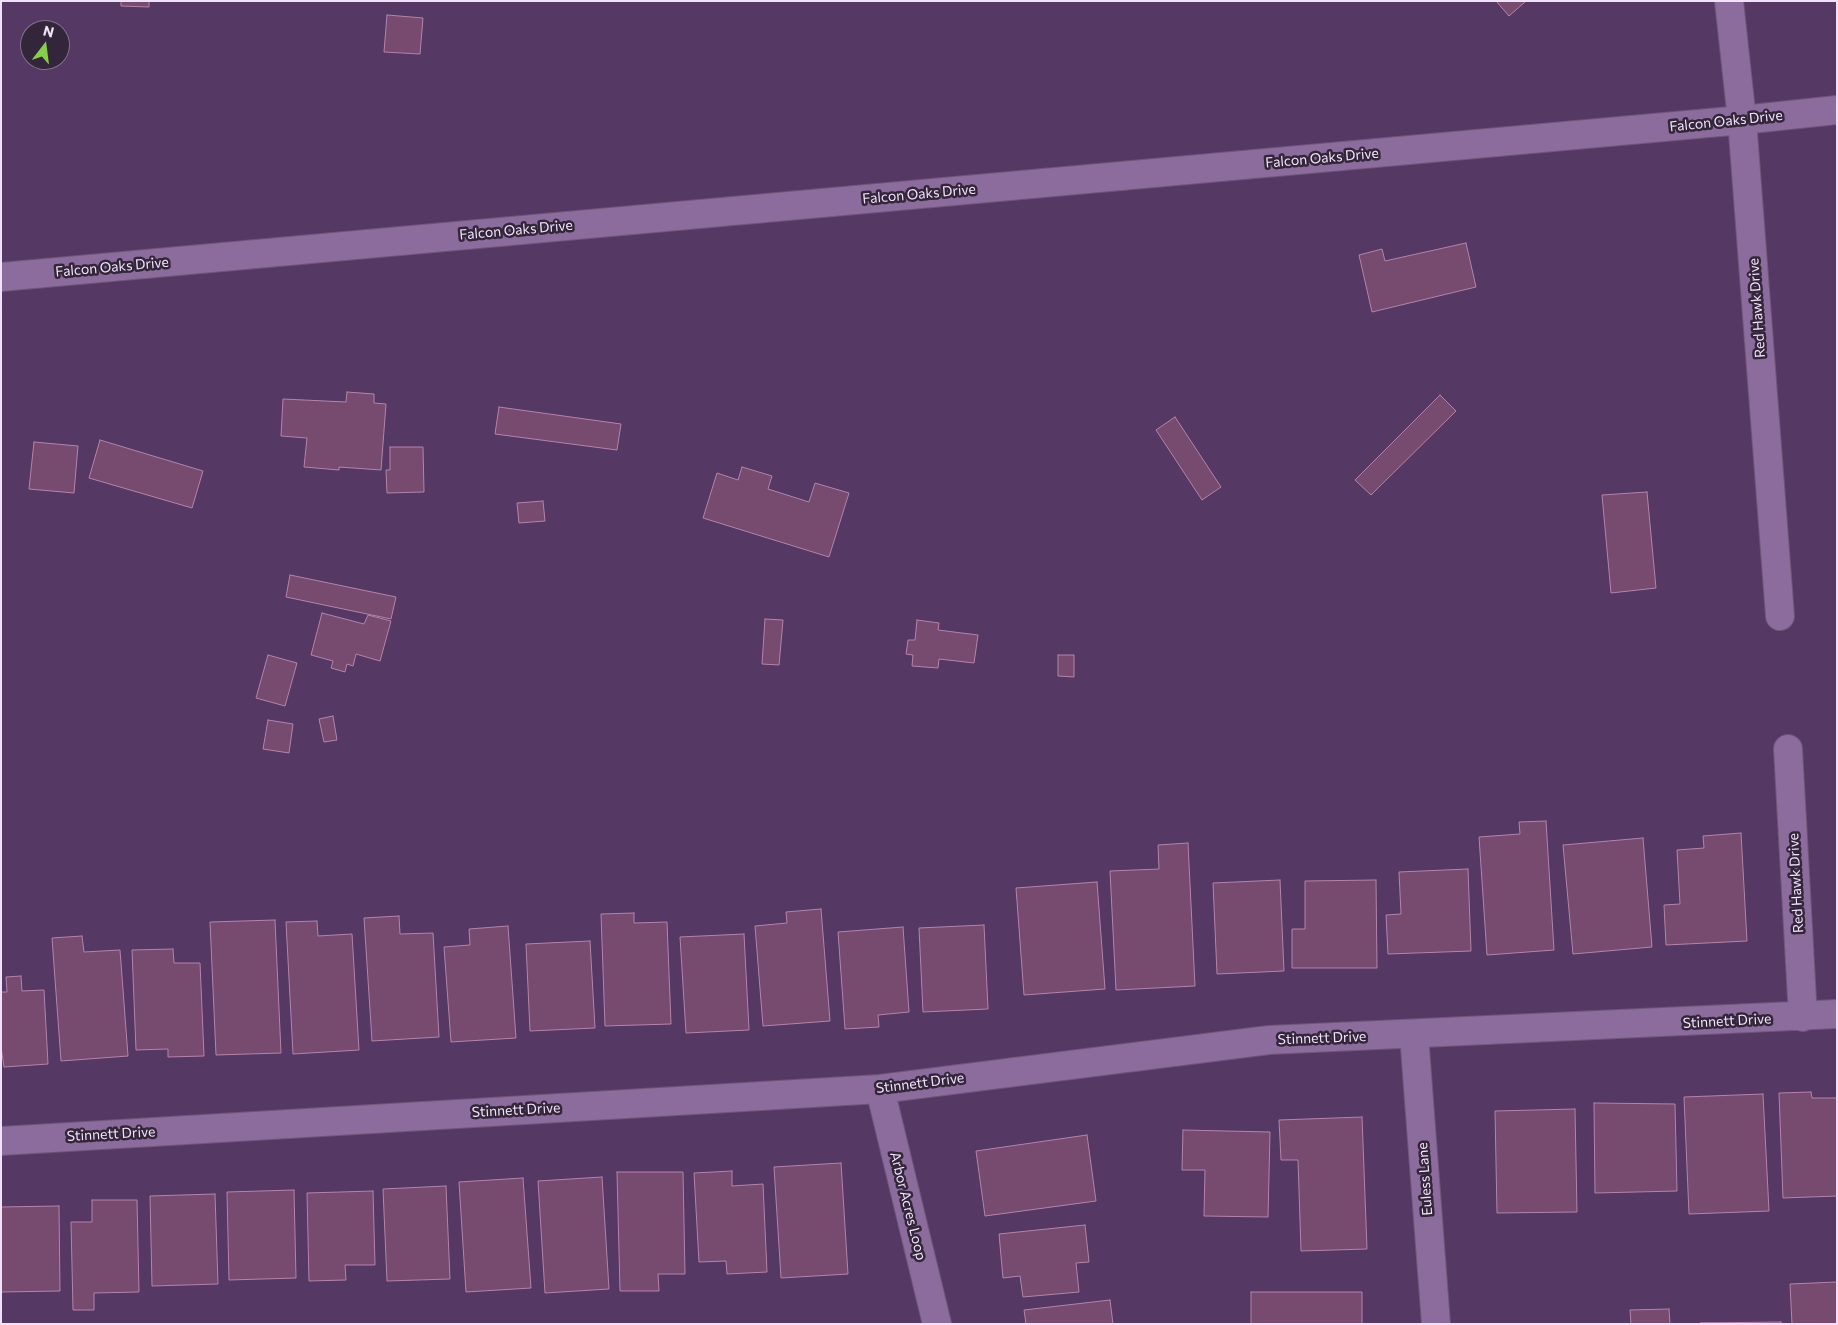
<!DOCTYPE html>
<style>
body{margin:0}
#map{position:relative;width:1838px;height:1325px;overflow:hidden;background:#553864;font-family:Commissioner,sans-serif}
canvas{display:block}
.frame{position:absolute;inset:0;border:2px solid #f2e1fb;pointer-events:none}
.north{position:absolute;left:20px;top:20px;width:50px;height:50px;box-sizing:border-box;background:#33263a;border:1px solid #7f7187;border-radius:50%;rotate:15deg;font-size:14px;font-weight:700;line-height:20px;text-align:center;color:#f2e1fb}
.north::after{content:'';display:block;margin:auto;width:18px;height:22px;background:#87cf4b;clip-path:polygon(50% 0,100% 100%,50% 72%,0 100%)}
</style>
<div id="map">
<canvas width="1838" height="1325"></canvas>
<div class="frame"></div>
<div class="north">N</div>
</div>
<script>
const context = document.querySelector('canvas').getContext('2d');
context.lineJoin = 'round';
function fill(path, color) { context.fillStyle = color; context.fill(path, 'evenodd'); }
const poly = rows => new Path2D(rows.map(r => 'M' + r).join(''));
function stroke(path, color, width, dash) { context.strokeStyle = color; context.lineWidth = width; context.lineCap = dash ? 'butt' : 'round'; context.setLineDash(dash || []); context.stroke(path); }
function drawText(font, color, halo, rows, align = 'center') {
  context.font = font + ' Commissioner,sans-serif'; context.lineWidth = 5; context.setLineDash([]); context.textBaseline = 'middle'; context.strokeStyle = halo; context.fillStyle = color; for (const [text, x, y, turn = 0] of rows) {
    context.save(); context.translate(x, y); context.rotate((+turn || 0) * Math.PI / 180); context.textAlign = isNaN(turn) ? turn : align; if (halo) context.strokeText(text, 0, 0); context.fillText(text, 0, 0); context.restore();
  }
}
const building = poly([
 [121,1,149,1,149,7,121,6,121,1],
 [1496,1,1526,1,1509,16,1496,1],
 [387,15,423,18,420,54,384,52,387,15],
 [1466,243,1476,287,1372,312,1359,255,1382,249,1385,261,1466,243],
 [347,392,374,394,374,403,386,404,381,470,339,467,339,470,304,467,307,438,281,436,283,399,346,402,347,392],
 [1440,395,1456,411,1371,495,1355,480,1440,395],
 [499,407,621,424,617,450,495,434,499,407],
 [1175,417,1221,487,1202,500,1156,430,1175,417],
 [100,440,203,471,192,508,89,478,100,440],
 [34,442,78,446,74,493,29,489,34,442],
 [390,447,423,447,424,492,387,493,386,470,390,470,390,447],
 [742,467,772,476,768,489,809,502,815,483,849,493,829,557,703,518,717,473,738,480,742,467],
 [1647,492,1656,588,1611,593,1602,495,1647,492],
 [543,501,545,521,519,523,517,503,543,501],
 [290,575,396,597,391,619,286,597,290,575],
 [322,613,364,624,368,615,391,621,380,661,356,654,353,666,347,664,345,672,331,668,333,661,311,655,322,613],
 [765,619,783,620,779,665,762,664,765,619],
 [917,620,939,623,938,630,978,635,974,663,939,659,938,668,912,666,913,655,906,654,908,640,915,640,917,620],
 [268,655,297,663,285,706,256,698,268,655],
 [1058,655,1074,655,1074,677,1058,676,1058,655],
 [333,716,337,740,324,742,319,719,333,716],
 [268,720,293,724,289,753,263,749,268,720],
 [1546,821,1554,950,1487,955,1479,837,1520,834,1519,822,1546,821],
 [1741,833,1747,941,1666,945,1664,905,1680,904,1677,850,1704,848,1703,836,1741,833],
 [1643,838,1652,947,1573,954,1563,845,1643,838],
 [1188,843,1195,986,1116,990,1110,871,1159,869,1158,845,1188,843],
 [1468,869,1471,951,1388,954,1386,915,1401,914,1399,872,1468,869],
 [1280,880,1284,971,1217,974,1213,883,1280,880],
 [1376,880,1377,968,1292,968,1292,929,1305,929,1305,881,1376,880],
 [1097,882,1105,989,1024,995,1016,888,1097,882],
 [821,909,830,1021,763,1026,755,926,787,923,786,912,821,909],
 [634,913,634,923,667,922,671,1024,605,1026,601,914,634,913],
 [399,916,400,934,433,933,439,1037,372,1041,364,918,399,916],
 [275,920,281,1053,216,1055,210,922,275,920],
 [317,921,318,936,352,934,359,1050,293,1054,286,922,317,921],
 [984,925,988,1009,923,1012,919,928,984,925],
 [508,926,516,1038,451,1042,444,947,470,945,469,929,508,926],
 [903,927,909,1012,878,1015,879,1027,845,1029,838,932,903,927],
 [744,934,749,1030,686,1033,680,937,744,934],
 [82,936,84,952,120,950,128,1056,61,1061,52,938,82,936],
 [590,941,595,1028,530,1031,526,944,590,941],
 [173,949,174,963,200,963,204,1056,168,1057,168,1049,136,1050,132,950,173,949],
 [21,976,22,991,44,990,48,1064,4,1067,1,1047,1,992,7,992,6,977,21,976],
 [1811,1092,1812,1098,1837,1098,1837,1196,1783,1198,1779,1093,1811,1092],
 [1763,1094,1769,1211,1689,1214,1684,1097,1763,1094],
 [1594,1103,1675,1104,1677,1191,1595,1193,1594,1103],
 [1575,1109,1577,1212,1497,1213,1495,1111,1575,1109],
 [1362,1117,1367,1249,1301,1251,1298,1160,1281,1160,1279,1120,1362,1117],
 [1183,1130,1270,1132,1268,1217,1204,1216,1205,1170,1182,1170,1183,1130],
 [1087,1135,1096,1201,985,1216,976,1151,1087,1135],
 [841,1163,848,1274,781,1278,774,1167,841,1163],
 [732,1171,732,1186,763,1184,767,1272,727,1274,726,1261,699,1262,694,1173,732,1171],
 [617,1172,683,1172,685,1274,658,1274,659,1291,620,1291,617,1172],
 [602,1177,609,1289,545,1293,538,1181,602,1177],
 [523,1178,531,1288,466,1292,459,1182,523,1178],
 [446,1186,450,1279,387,1281,383,1189,446,1186],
 [294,1190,296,1278,229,1280,227,1192,294,1190],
 [373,1191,375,1265,345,1265,346,1280,309,1281,307,1193,373,1191],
 [215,1194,218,1284,152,1286,150,1196,215,1194],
 [92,1200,137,1200,139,1292,94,1293,94,1310,73,1310,71,1222,92,1222,92,1200],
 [59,1206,60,1291,1,1292,1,1207,59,1206],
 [1085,1225,1089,1262,1076,1263,1079,1292,1023,1297,1020,1276,1003,1278,999,1234,1085,1225],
 [1837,1282,1837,1324,1792,1324,1790,1284,1837,1282],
 [1251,1292,1362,1292,1362,1324,1251,1324,1251,1292],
 [1110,1300,1113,1324,1026,1324,1024,1310,1110,1300],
 [1669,1309,1670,1324,1631,1324,1630,1310,1669,1309],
 [1781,1322,1781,1324,1700,1323,1781,1322]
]);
fill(building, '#764b6f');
stroke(building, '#b484ab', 1);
const street = poly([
 [1729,1,1742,120,1780,616],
 [1,277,1742,120,1837,110],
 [1788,749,1803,1017],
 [1414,1035,1436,1324],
 [880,1089,937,1324],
 [1,1141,880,1089,1269,1040,1837,1014]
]);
stroke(street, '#6e5579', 30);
stroke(street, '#8b6c9c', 28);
drawText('14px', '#f2e1fb', '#33263a', [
 ["Falcon Oaks Drive",1726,121,-6],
 ["Falcon Oaks Drive",1322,158,-5],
 ["Falcon Oaks Drive",919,194,-5],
 ["Falcon Oaks Drive",516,230,-5],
 ["Falcon Oaks Drive",112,267,-5],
 ["Red Hawk Drive",1757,308,-94],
 ["Red Hawk Drive",1796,883,-93],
 ["Stinnett Drive",1727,1021,-3],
 ["Stinnett Drive",1322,1038,-2],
 ["Stinnett Drive",920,1083,-7],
 ["Stinnett Drive",516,1110,-3],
 ["Stinnett Drive",111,1134,-3],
 ["Euless Lane",1425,1179,-94],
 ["Arbor Acres Loop",908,1206,76]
]);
</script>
